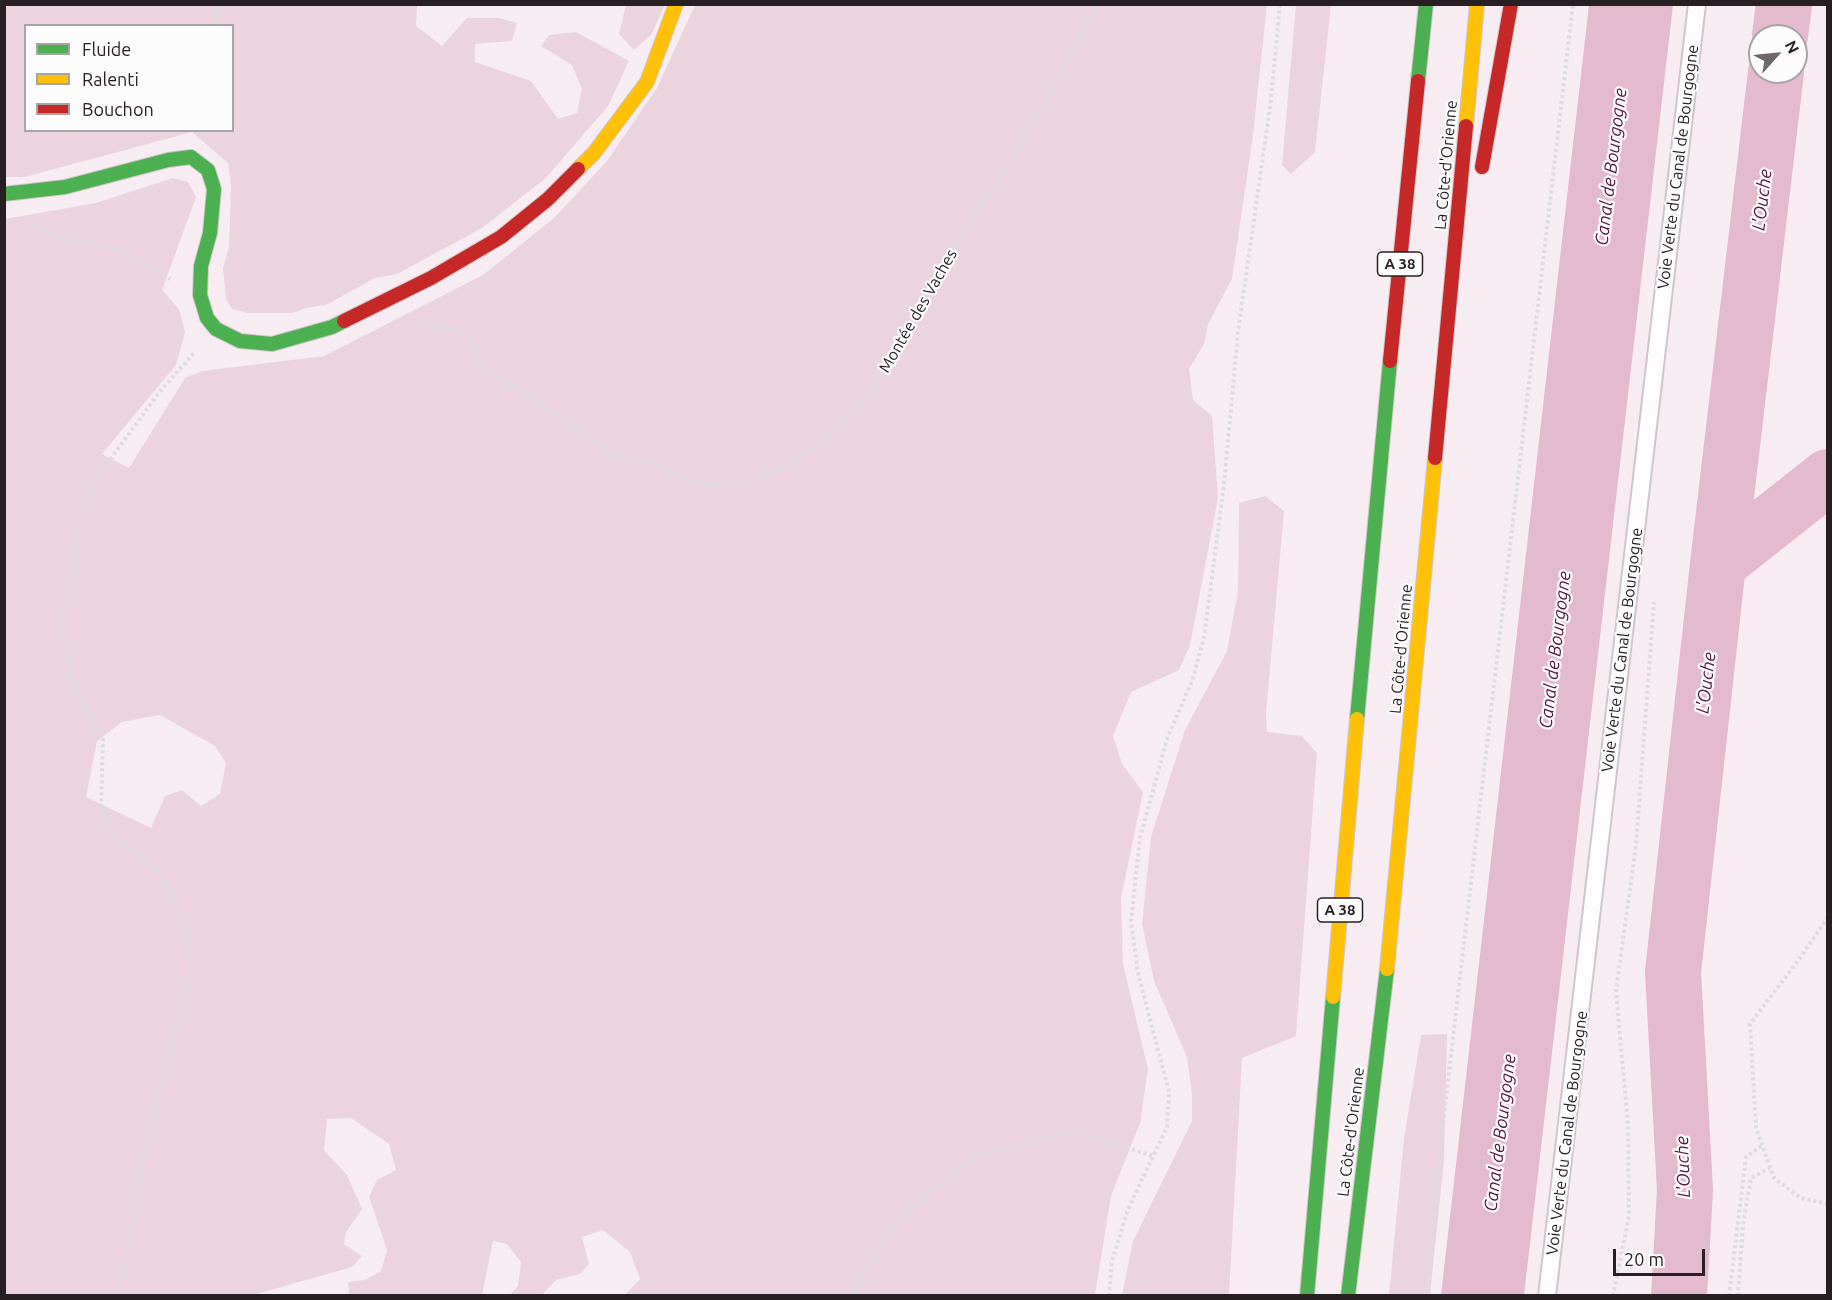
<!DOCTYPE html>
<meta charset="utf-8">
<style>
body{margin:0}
#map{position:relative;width:1832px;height:1300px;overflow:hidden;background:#f7ecf2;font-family:Ubuntu,sans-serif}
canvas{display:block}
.frame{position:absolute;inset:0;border:6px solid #281f23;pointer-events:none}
.legend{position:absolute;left:24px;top:24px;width:210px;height:108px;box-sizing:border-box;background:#fcfcfc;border:2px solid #a7a4a5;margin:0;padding:8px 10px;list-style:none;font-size:18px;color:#281f23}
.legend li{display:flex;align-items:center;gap:12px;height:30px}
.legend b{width:30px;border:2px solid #a7a4a5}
.north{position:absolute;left:1748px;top:24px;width:60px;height:60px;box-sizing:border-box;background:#fcfcfc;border:2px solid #a7a4a5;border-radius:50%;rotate:63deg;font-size:16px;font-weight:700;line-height:24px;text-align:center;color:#281f23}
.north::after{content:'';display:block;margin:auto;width:21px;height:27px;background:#70676b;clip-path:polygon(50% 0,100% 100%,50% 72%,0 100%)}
.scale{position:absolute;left:1613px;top:1249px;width:92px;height:27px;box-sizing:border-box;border:3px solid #281f23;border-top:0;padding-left:8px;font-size:18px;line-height:21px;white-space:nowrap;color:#281f23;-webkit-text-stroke:4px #fcfcfc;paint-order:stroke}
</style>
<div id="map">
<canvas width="1832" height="1300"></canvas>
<div class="frame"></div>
<ul class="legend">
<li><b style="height:8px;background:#4caf50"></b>Fluide</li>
<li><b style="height:8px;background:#ffc107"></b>Ralenti</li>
<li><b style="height:8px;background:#c62828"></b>Bouchon</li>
</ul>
<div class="north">N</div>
<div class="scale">20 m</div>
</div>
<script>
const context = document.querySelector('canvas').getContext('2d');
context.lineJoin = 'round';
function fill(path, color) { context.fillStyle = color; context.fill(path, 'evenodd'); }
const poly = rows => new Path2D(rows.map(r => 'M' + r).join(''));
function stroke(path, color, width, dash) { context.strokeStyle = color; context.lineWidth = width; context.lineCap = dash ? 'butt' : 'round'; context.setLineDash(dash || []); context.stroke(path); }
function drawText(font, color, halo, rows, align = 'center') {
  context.font = font + ' Ubuntu,sans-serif'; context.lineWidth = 4.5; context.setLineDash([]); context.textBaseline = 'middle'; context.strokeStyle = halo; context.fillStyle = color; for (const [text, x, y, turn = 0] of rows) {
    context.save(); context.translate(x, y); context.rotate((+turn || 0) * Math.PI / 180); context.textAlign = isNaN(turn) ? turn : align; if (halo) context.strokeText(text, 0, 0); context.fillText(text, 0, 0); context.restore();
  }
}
fill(poly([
 [4,5,417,5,416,26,442,46,467,18,499,18,517,23,512,41,475,44,475,62,531,81,558,119,577,113,582,89,572,65,541,46,549,35,576,32,629,61,608,106,546,178,482,228,397,274,375,278,326,305,306,308,293,313,248,313,232,309,226,299,223,268,229,247,231,185,228,163,192,132,25,177,5,177],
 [26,26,232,26,232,130,26,130],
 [626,5,665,5,651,35,634,50,619,34],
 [695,5,1267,5,1253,135,1232,279,1208,324,1204,344,1189,369,1193,400,1212,416,1218,498,1190,645,1179,670,1131,692,1113,736,1122,764,1143,792,1121,898,1123,964,1148,1069,1140,1123,1111,1196,1095,1295,621,1295,626,1294,640,1279,630,1252,603,1230,582,1237,589,1264,580,1274,556,1280,542,1295,510,1295,518,1286,521,1262,507,1244,493,1241,482,1295,355,1295,349,1294,348,1282,365,1280,381,1271,387,1250,369,1197,377,1180,396,1170,389,1144,351,1118,327,1119,324,1150,347,1175,362,1209,346,1232,344,1244,362,1256,352,1267,260,1293,259,1295,5,1296,5,219,96,203,173,178,188,182,196,197,162,290,179,309,185,332,176,365,102,454,129,468,185,378,202,371,324,356,483,275,554,218,607,161,657,88],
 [160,715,215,746,226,763,220,794,201,806,182,790,165,796,151,828,86,797,97,741,122,722],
 [1296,5,1331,5,1315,152,1291,174,1282,165],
 [1265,496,1284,511,1266,714,1267,732,1302,736,1317,753,1296,1036,1242,1058,1229,1295,1122,1295,1133,1241,1192,1121,1192,1094,1187,1057,1154,981,1142,924,1151,837,1185,730,1227,651,1238,590,1239,503],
 [1447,1034,1444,1160,1430,1295,1389,1295,1404,1138,1421,1035]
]), '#ecd4df');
fill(poly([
 [1589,5,1673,5,1524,1295,1441,1295]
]), '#e4bace');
stroke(poly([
 [1780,36,1784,4],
 [1718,564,1828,477],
 [1679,1296,1685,1190,1673,972,1718,564,1776,72]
]), '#e4bace', 56);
const lane = poly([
 [1547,1296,1697,4]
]);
const fast = poly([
 [1418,81,1426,4],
 [4,194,65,187,168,160,191,157,208,170,214,189,210,233,201,266,200,295,207,318,216,329,240,341,272,344,332,327,344,321],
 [1357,719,1390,361],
 [1307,1296,1333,997],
 [1348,1296,1387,969]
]);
const slow = poly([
 [1466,126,1477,4],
 [578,169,594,153,647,82,676,4],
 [1387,969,1435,458],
 [1333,997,1357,719]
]);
const jam = poly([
 [1482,167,1511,4],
 [344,321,431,278,501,237,548,199,578,169],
 [1390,361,1418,81],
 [1435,458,1466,126]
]);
stroke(lane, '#cfc6ca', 20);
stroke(fast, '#cfc6ca', 16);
stroke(slow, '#cfc6ca', 16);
stroke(jam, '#cfc6ca', 16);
stroke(poly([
 [218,4,218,26],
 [33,222,46,232,67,241,80,240,122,250,170,279],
 [419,321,442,328,453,327,462,333,470,340,478,361,487,372,528,395,615,455,635,458,705,485,746,483,760,478,789,464,821,444,877,384,908,335,950,254,1024,138,1098,4],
 [1828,917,1800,958,1750,1024,1756,1128,1774,1178,1801,1198,1828,1204],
 [119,1296,142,1167,191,969,183,917,159,871,114,836,101,806,103,740,71,679,62,624,90,487,161,390,195,352],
 [848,1296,902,1216,975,1156,1075,1131,1153,1156],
 [1109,1296,1112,1261,1128,1209,1167,1127,1169,1092,1138,973,1131,921,1140,838,1167,739,1192,681,1204,638,1224,484,1238,332,1271,100,1280,4],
 [1423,1296,1573,4],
 [1613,1296,1629,1216,1628,1125,1616,991,1636,845,1654,602],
 [1729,1296,1746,1157,1761,1146],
 [1738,1296,1743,1224,1751,1178,1770,1168]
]), '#dedbdd', 4, [3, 3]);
stroke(lane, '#fefcfd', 16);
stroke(fast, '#4caf50', 14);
stroke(slow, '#ffc107', 14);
stroke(jam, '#c62828', 14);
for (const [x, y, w] of [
 [1400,264,45],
 [1340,910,45]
]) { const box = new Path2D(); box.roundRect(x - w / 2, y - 12, w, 24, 4.5); context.fillStyle = '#fcfcfc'; context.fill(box); stroke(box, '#281f23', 1.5); }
drawText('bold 15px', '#281f23', null, [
 ["A 38",1400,264],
 ["A 38",1340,910]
]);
drawText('16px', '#281f23', '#fcfcfc', [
 ["La Côte-d'Orienne",1446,165,-85],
 ["Voie Verte du Canal de Bourgogne",1678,167,-83],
 ["Montée des Vaches",918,311,-60],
 ["La Côte-d'Orienne",1401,649,-85],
 ["Voie Verte du Canal de Bourgogne",1622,650,-83],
 ["La Côte-d'Orienne",1351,1132,-83],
 ["Voie Verte du Canal de Bourgogne",1567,1133,-83]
]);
drawText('italic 18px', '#56163b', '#fcfcfc', [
 ["Canal de Bourgogne",1611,167,-83],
 ["L'Ouche",1762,200,-83],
 ["Canal de Bourgogne",1555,650,-83],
 ["L'Ouche",1706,683,-83],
 ["Canal de Bourgogne",1500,1133,-83],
 ["L'Ouche",1683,1167,-92]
]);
</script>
